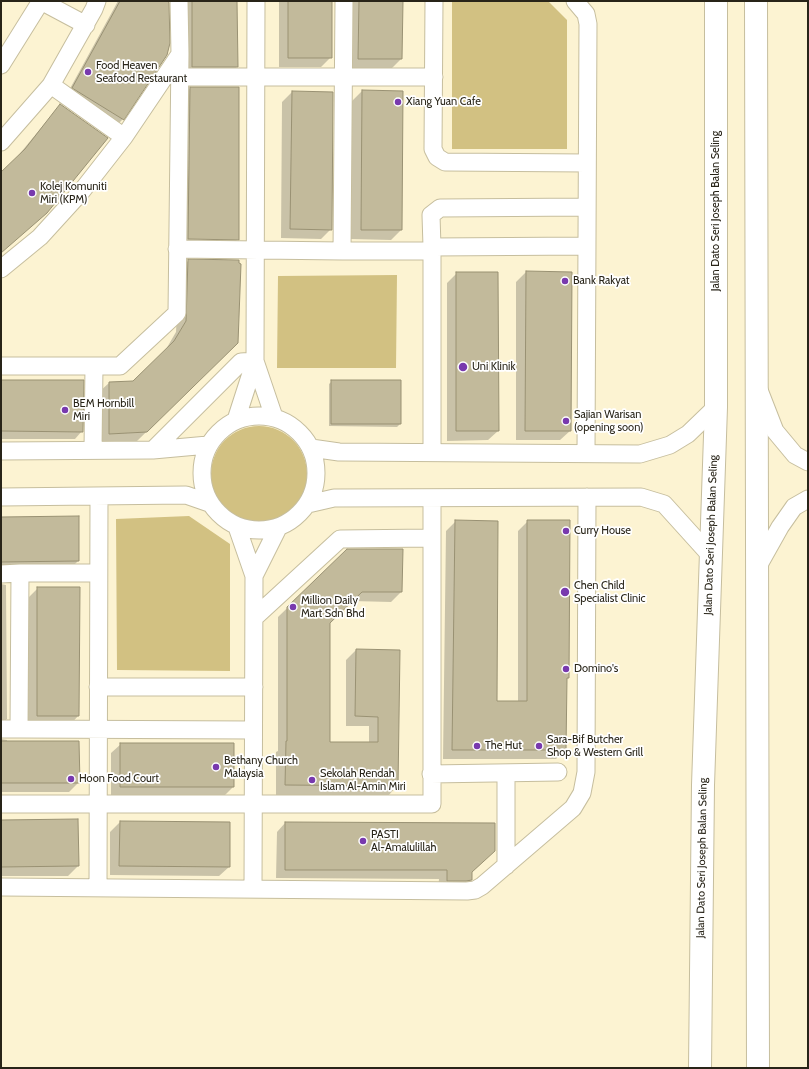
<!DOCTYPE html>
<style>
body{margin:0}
#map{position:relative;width:809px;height:1069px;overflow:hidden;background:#fcf3d2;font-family:Cabin,sans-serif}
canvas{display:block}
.frame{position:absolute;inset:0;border:2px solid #282418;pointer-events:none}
</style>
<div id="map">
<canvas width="809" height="1069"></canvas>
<div class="frame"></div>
</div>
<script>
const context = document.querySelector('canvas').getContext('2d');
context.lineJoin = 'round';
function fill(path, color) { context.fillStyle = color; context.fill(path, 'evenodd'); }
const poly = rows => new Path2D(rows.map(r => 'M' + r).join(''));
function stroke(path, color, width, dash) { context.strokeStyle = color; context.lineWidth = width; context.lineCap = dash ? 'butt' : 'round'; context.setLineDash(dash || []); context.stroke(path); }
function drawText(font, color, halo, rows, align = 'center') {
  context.font = font + ' Cabin,sans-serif'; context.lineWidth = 3.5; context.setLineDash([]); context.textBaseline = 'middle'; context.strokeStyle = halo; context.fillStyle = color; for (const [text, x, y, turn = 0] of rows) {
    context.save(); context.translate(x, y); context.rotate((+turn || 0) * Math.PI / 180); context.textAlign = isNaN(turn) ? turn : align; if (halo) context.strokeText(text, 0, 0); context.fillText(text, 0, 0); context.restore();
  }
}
fill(poly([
 [452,1,548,1,567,20,567,149,452,149],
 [397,275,396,368,277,368,278,276],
 '211 474a48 48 0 1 1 96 0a48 48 0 1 1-96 0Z',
 [189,516,230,544,230,671,117,670,116,519]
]), '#d2c182');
fill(poly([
 [118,1,166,1,123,119,117,125,67,94],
 [183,1,236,1,237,67,227,76,183,76],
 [279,1,331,1,331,57,321,67,279,67],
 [350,1,402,1,401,59,391,69,349,68],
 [190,88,238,239,228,249,179,248,180,98],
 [362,91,401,230,391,240,351,239,352,101],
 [292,92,331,229,321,239,281,238,282,102],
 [60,105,1,253,1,174,17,157],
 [189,260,237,343,136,442,99,443,99,392,109,383,133,382,165,351,176,332,179,270],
 [526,272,570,431,560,440,516,440,516,282],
 [457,273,498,431,488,440,447,441,447,283],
 [1,381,82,431,75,439,1,439],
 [332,381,400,424,397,427,329,426,329,384],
 [1,518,78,561,68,571,1,571],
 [456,521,496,702,518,702,518,531,528,521,568,678,566,680,565,750,556,759,443,759,446,531],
 [347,550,401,592,391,602,352,601,329,623,329,743,369,743,369,726,346,726,346,660,356,650,399,651,397,786,388,796,276,795,276,752,278,751,278,617],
 [1,584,6,585,7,719,1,724],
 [38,588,78,716,69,726,27,726,28,598],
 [1,739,7,740,7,742,79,782,69,792,1,792],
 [121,744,233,787,223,797,111,796,111,753],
 [1,820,78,866,68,876,1,876],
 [120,822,229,867,219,876,110,875,110,832],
 [285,823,494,851,471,873,471,880,462,889,438,889,439,879,276,878,277,832]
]), '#0003');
const building = poly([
 [120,1,168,1,169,3,170,43,167,55,124,120,72,88,120,1],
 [192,1,237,1,238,67,192,67,192,1],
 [288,1,332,1,332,58,288,58,288,1],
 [359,1,403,1,402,59,358,59,359,1],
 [190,87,239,87,239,240,188,239,190,87],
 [362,90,403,91,402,230,361,230,362,90],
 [292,91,333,92,332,230,290,229,292,91],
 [60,104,108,138,47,213,1,253,1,172,25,149,60,104],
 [188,259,239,260,239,263,241,264,238,343,147,432,109,434,109,382,133,381,174,341,186,321,188,259],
 [526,271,572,272,571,431,525,431,526,271],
 [456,272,498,272,499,431,456,431,456,272],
 [1,380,84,380,83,432,1,431,1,380],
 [331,380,401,380,401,424,331,424,331,380],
 [79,516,79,561,1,562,1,517,79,516],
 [455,520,498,521,497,701,527,701,527,520,570,520,569,678,567,678,566,750,452,750,455,520],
 [347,549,403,549,402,592,362,592,330,623,330,742,378,742,378,717,355,716,356,649,400,650,398,786,285,785,286,741,287,741,287,607,347,549],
 [37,587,80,587,79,716,37,716,37,587],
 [1,741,79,741,80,783,1,783,1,741],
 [120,743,234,743,234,787,120,787,120,743],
 [78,819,79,866,1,867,1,820,78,819],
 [120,821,230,822,230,867,119,866,120,821],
 [285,822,495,823,495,851,472,872,472,880,466,881,447,881,447,870,285,870,285,822]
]);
fill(building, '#c2ba9b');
stroke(building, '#999173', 1);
const minor = poly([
 [41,1,86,25],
 [179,1,180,54],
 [256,1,255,361,274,417],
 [434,1,433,149,437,157,445,162,587,163],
 [575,1,586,14,588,24,586,453],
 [1,65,41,1],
 [179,77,434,77],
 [51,85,124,137],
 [1,142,51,85,94,9,97,1],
 [587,246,432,247,431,215,440,208,587,207],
 [432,247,432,452],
 [177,249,342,251,344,1],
 [342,251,432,251],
 [1,269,40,237,81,192,124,137,180,54,177,313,120,366,94,366,93,450],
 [1,366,94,366],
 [759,390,775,431,795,455,808,462],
 '202 473a57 57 0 1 1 114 0a57 57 0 1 1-114 0Z',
 [236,420,255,361],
 [311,448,339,452,640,454,670,445,688,434,716,407],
 [153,450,241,362,255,361],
 [1,451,153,450,208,445],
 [1,497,186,495,209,503],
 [308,504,334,498,641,497,664,504,711,556],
 [237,527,254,576,253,888],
 [757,568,780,527,794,507,808,499],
 [98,573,20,573,19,729,253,730],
 [1,574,20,573],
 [254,576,278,528],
 [254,618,340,539,431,538],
 [98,687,254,687],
 [1,729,19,729],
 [431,774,558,772],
 [1,804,432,804,432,498],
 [506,866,506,773],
 [1,887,467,891,475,890,482,886,573,808,582,793,586,772,587,497],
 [98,887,99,497]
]);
const major = poly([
 [756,1,758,1068],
 [700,1068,703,785,716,407,716,1]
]);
stroke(minor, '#c6be9e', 19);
stroke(major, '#c6be9e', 24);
stroke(minor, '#fff', 17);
stroke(major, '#fff', 22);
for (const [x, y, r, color] of [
 [88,72,4,"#7839ae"],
 [398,102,4,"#7839ae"],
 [32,193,4,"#7839ae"],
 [565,281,4,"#7839ae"],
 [463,367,5,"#7839ae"],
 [65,410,4,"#7839ae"],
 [566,421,4,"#7839ae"],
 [566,531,4,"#7839ae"],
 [565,592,5,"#7839ae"],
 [293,607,4,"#7839ae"],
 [566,669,4,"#7839ae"],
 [477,746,4,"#7839ae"],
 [539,746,4,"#7839ae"],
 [216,767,4,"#7839ae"],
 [71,779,4,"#7839ae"],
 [312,780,4,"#7839ae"],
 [363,841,4,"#7839ae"]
]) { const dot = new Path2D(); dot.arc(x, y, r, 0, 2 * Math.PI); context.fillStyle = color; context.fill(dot); stroke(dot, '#fff', 1.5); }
drawText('11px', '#282418', '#fff', [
 ["Food Heaven",96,66],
 ["Seafood Restaurant",96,79],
 ["Xiang Yuan Cafe",406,102],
 ["Kolej Komuniti",40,187],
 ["Miri (KPM)",40,200],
 ["Bank Rakyat",573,281],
 ["Uni Klinik",472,367],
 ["BEM Hornbill",73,404],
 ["Miri",73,417],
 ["Sajian Warisan",574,415],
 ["(opening soon)",574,428],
 ["Curry House",574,531],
 ["Chen Child",574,586],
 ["Specialist Clinic",574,599],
 ["Million Daily",301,601],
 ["Mart Sdn Bhd",301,614],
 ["Domino's",574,669],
 ["Sara-Bif Butcher",547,740],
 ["Shop & Western Grill",547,753],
 ["The Hut",485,746],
 ["Bethany Church",224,761],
 ["Malaysia",224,774],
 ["Sekolah Rendah",320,774],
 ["Islam Al-Amin Miri",320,787],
 ["Hoon Food Court",79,779],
 ["PASTI",371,835],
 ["Al-Amalulillah",371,848]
], 'left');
drawText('11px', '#282418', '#fff', [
 ["Jalan Dato Seri Joseph Balan Seling",716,211,-90],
 ["Jalan Dato Seri Joseph Balan Seling",711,535,-88],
 ["Jalan Dato Seri Joseph Balan Seling",702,858,-89]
]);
</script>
